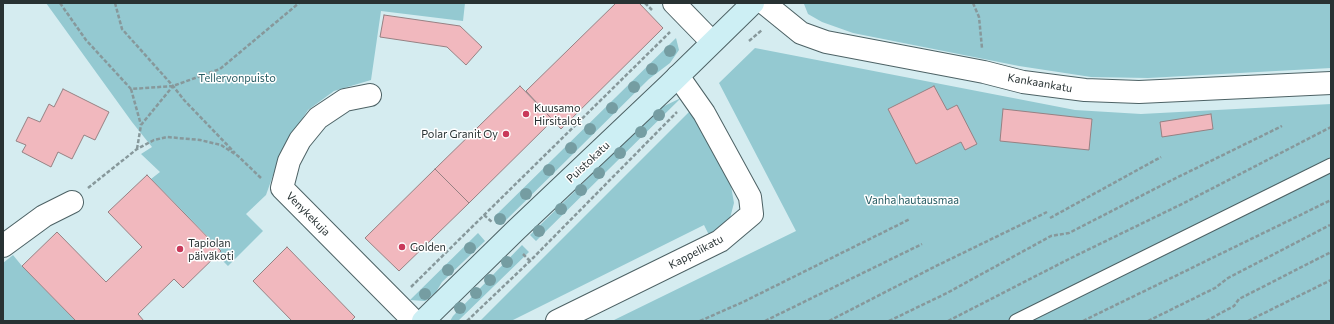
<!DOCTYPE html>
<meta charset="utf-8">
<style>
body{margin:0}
#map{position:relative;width:1334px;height:324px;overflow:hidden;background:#d5ecf0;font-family:Commissioner,sans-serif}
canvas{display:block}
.frame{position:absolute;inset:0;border:4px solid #283233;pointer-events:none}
</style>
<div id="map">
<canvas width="1334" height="324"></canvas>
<div class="frame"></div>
</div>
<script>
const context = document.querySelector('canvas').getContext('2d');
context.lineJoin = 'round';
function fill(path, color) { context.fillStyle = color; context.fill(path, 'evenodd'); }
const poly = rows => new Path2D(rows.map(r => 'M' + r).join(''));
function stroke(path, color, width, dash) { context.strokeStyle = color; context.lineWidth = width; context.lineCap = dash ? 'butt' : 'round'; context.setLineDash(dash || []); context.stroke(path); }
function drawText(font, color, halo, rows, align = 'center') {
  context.font = font + ' Commissioner,sans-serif'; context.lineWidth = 3; context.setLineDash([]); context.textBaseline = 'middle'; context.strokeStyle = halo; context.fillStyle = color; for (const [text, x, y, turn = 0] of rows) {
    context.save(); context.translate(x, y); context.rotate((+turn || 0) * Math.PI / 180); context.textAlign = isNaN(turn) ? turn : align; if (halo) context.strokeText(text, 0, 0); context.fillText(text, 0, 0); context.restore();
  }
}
fill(poly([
 [46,3,465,3,463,21,381,11,371,80,334,91,308,110,282,150,266,195,246,214,263,231,228,266,217,255,221,250,151,179,160,172,141,154,152,147,132,122],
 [805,3,1331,3,1331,68,1148,78,1091,77,1019,66,853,33,822,22,808,14,804,4],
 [676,38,679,50,670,63,649,79,501,225,494,217],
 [755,48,1075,110,1141,114,1331,104,1331,321,612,321,796,231,719,83],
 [681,98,536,241,530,235,660,108],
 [689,112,697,118,731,186,734,203,730,218,710,237,704,225,511,321,480,321],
 [478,233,485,241,442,282,436,292,425,301,410,300],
 [522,245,529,252,458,321,450,321,453,316],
 [13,255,22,266,76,321,3,321,3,263]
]), '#94c9d1');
const building = poly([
 [616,3,639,3,663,28,561,129,526,91,616,3],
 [384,15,460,26,482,47,466,65,447,47,380,37,384,15],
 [520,86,553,120,469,203,435,169,520,86],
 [934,86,947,110,957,105,977,144,965,150,961,142,916,164,888,109,934,86],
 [63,89,109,112,95,140,84,135,72,159,58,152,51,167,22,152,26,145,16,141,28,117,40,122,49,104,54,107,63,89],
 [1003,109,1092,119,1089,150,1000,141,1003,109],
 [1211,114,1213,129,1162,137,1160,122,1211,114],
 [435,169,469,203,399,271,365,238,435,169],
 [147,175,221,251,183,288,174,279,138,314,144,321,76,321,22,266,57,232,106,282,142,247,108,212,147,175],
 [287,247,355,317,351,321,292,321,253,281,287,247]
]);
fill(building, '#f1b8be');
stroke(building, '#968183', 1);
const lane = poly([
 [1016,321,1331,165]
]);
const street = poly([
 [674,3,712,42],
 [764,3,801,33,826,42,984,72,1023,82,1085,90,1139,92,1331,83],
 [370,95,345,100,318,118,300,140,289,161,282,188,414,321],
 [3,246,44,216,72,202],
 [557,321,720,241,752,214,750,197,704,113,678,76]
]);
const secondary = poly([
 [423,321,516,230,669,85,753,3]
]);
stroke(lane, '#4d6265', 15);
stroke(street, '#4d6265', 24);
stroke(secondary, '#4d6265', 24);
stroke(poly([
 [60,3,86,40,131,89,173,86,220,69,299,3],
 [115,3,122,29,173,86,184,100,235,153],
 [645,3,652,10],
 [973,3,979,17,982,48],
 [749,41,762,30],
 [131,89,141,125],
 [137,149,141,125,173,86],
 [88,188,137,149,154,140,167,137,200,140,221,145,238,156,262,179],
 [484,215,492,222],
 [1050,218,1161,157],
 [523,254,530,261],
 [411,287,670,32],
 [467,321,530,261,677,112],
 [700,321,743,302,910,219],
 [765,321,922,244],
 [829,321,934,267,1047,212],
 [889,321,947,293,1051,236,1069,233,1172,180,1282,126],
 [948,321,1071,258,1184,203,1331,127],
 [1083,321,1331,200],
 [1148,321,1215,288,1228,278,1330,225],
 [1206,321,1234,306,1239,299,1331,252],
 [1248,321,1331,280]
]), '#87989b', 2.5, [4, 2]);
stroke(lane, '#fff', 13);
stroke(street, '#fff', 22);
stroke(secondary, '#cdeff4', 22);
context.fillStyle = '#759da2';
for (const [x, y] of [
 [670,51],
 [652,69],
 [634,87],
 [612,108],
 [659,115],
 [590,129],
 [641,132],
 [571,148],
 [620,153],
 [549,170],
 [599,173],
 [581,190],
 [526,194],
 [561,209],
 [500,219],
 [539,231],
 [470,248],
 [507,262],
 [448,270],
 [490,280],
 [476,293],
 [425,294],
 [460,308]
]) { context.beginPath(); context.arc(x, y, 6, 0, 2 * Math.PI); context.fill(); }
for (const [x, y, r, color] of [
 [526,114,4,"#c9395a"],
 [506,134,4,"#c9395a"],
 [402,247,4,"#c9395a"],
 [180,249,4,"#c9395a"]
]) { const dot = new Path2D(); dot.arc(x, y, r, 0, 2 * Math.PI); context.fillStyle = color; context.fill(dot); stroke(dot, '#fff', 1.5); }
drawText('11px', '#265c63', '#fff', [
 ["Tellervonpuisto",237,78],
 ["Vanha hautausmaa",912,200]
]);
drawText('11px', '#283233', '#fff', [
 ["Kankaankatu",1040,83,10],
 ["Puistokatu",588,162,-43],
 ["Venykekuja",308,214,45],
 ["Kappelikatu",696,252,-28]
]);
drawText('11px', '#283233', '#fff', [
 ["Kuusamo",534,108],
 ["Hirsitalot",534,121],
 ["Polar Granit Oy",498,134,"right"],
 ["Tapiolan",188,243],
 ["päiväkoti",188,256],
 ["Golden",410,247]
], 'left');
</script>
